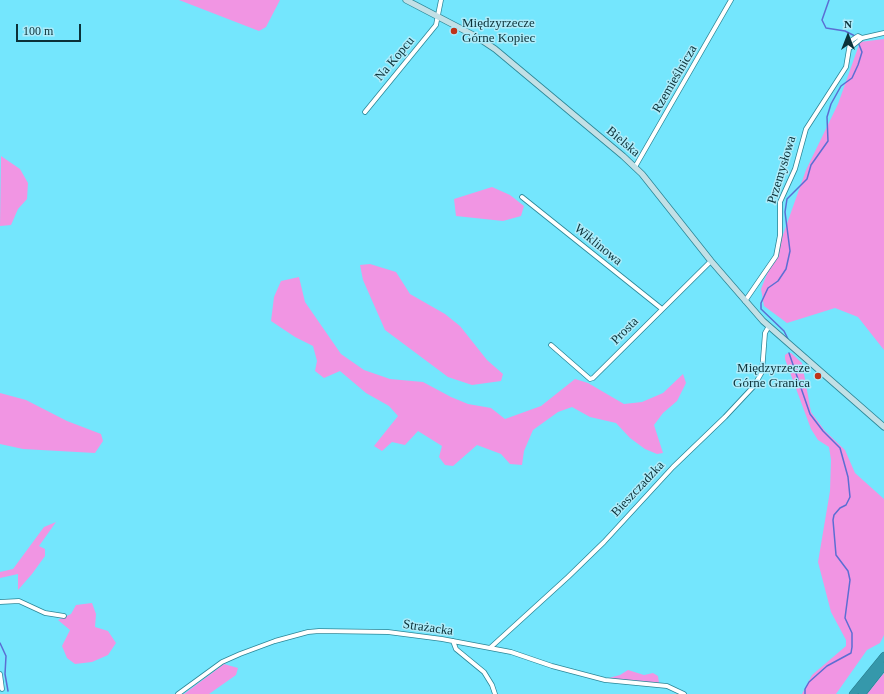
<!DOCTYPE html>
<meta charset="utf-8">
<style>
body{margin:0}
#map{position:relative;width:884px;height:694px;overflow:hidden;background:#74e6fd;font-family:Georgia,serif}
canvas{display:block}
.north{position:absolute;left:828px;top:16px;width:40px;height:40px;-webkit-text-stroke:3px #aeecfa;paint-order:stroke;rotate:0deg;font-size:11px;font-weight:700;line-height:16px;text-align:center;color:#0b3138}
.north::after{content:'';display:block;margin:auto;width:14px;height:18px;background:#0b3138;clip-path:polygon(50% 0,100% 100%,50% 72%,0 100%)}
.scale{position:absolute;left:16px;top:24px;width:65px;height:18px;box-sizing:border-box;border:2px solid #0b3138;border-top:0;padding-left:5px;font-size:12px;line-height:14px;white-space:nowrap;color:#0b3138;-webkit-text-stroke:3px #aeecfa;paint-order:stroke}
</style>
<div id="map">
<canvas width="884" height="694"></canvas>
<div class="north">N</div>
<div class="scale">100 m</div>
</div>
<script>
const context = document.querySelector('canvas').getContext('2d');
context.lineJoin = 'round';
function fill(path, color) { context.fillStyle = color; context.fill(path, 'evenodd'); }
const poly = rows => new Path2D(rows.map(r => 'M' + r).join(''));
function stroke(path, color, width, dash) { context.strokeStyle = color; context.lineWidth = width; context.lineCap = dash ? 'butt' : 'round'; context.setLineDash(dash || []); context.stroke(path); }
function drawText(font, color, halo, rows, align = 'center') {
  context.font = font + ' Georgia,serif'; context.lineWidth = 3; context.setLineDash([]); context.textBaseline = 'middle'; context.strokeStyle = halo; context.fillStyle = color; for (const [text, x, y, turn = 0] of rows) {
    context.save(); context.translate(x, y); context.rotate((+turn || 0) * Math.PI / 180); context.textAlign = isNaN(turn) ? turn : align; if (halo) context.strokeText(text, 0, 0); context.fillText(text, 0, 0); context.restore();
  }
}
fill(poly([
 [179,0,280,0,266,27,259,31],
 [884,39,884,350,858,317,835,308,787,323,764,306,761,289,784,232,806,170,838,104,860,42],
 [1,156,20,169,28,183,27,199,18,209,11,225,0,226],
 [492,187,510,195,524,206,521,216,503,221,456,216,454,199],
 [370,264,396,272,410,294,445,314,460,326,487,360,503,374,501,381,472,385,448,377,385,330,363,280,360,265],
 [299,277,305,302,341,354,364,370,390,379,423,382,451,397,468,404,491,408,505,419,541,406,575,379,588,383,624,404,642,402,663,393,683,374,686,383,677,401,663,413,654,425,663,453,657,454,645,449,630,438,616,423,590,417,572,407,558,412,533,430,524,451,522,465,510,464,501,454,477,445,453,466,445,465,439,457,442,446,418,431,405,445,392,442,382,451,374,446,398,416,389,406,366,393,340,371,324,378,315,371,317,361,313,346,295,337,271,321,274,297,281,281],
 [788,353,791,353,802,363,811,412,825,431,845,450,855,473,884,499,884,635,880,643,867,650,836,694,802,694,812,675,846,646,846,640,831,612,818,562,830,491,831,460,829,447,818,440,811,429,785,359,785,355],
 [0,393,26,400,67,421,101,434,103,441,95,453,23,449,0,444],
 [56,522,39,546,45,549,45,556,32,574,18,590,18,574,0,578,0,572,13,569,44,527],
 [92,603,96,614,95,627,108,631,116,643,108,655,92,662,75,664,67,658,62,646,70,630,58,620,71,614,76,605],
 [224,664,238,668,236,675,209,694,184,694],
 [628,670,644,675,653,673,658,676,659,683,605,679,620,675],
 [884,673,884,694,867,694]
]), '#f195e3');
stroke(poly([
 [829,0,822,20,826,28,845,31,855,36],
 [788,339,784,331,761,309,761,303,768,288,778,281,786,269,790,251,785,212,787,199,807,179,811,165,828,141,827,117,831,104,841,86,852,78,858,65,862,52,858,42],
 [789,353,810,414,823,431,840,448,848,477,850,497,846,505,840,508,834,515,833,520,836,555,848,571,850,580,845,618,852,633,852,647,851,653,827,666,809,682,805,689,805,694],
 [0,643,6,656,5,674,8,691]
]), '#5b6ed3', 1.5);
const street = poly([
 [851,47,862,38],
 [365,112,436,25,441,0],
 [635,167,731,0],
 [522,197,662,309],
 [745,301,776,256,780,235,780,202,795,169,806,129,846,67,850,43,852,40,858,36,862,38,884,33],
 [551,345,590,379,593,378,711,261],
 [0,602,19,601,45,613,64,616],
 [453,641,456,649,484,672,492,685,495,694],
 [490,648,568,577,604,542,673,467,725,417,754,386,762,372,765,333,769,326],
 [0,674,2,689],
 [178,694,222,662,240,654,275,641,308,632,319,631,388,632,442,639,511,652,552,666,605,680,667,686,684,694]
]);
const secondary = poly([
 [406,0,477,37,495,49,623,156,642,174,711,261,763,321,884,427]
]);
const highway = poly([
 [853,694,884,656],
 [862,694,884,666]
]);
stroke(street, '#2b8697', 5.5);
stroke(secondary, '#2b8697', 7);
stroke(highway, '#267483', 8);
stroke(street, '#fff', 4);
stroke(secondary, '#c2e0e6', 5.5);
stroke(highway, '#3598ab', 7);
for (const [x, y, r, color] of [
 [454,31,4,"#be3318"],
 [818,376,4,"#be3318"]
]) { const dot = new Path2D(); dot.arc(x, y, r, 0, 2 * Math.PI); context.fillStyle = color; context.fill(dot); stroke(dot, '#aeecfa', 1.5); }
drawText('13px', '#0b3138', '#aeecfa', [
 ["Międzyrzecze",462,24],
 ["Górne Kopiec",462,39],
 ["Międzyrzecze",810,369,"right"],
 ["Górne Granica",810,384,"right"]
], 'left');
drawText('13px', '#0b3138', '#aeecfa', [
 ["Na Kopcu",395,59,-50],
 ["Rzemieślnicza",675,79,-60],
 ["Bielska",623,142,40],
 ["Przemysłowa",782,170,-73],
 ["Wiklinowa",598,245,39],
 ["Prosta",625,331,-45],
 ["Bieszczadzka",638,489,-47],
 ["Strażacka",428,628,8]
]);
</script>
